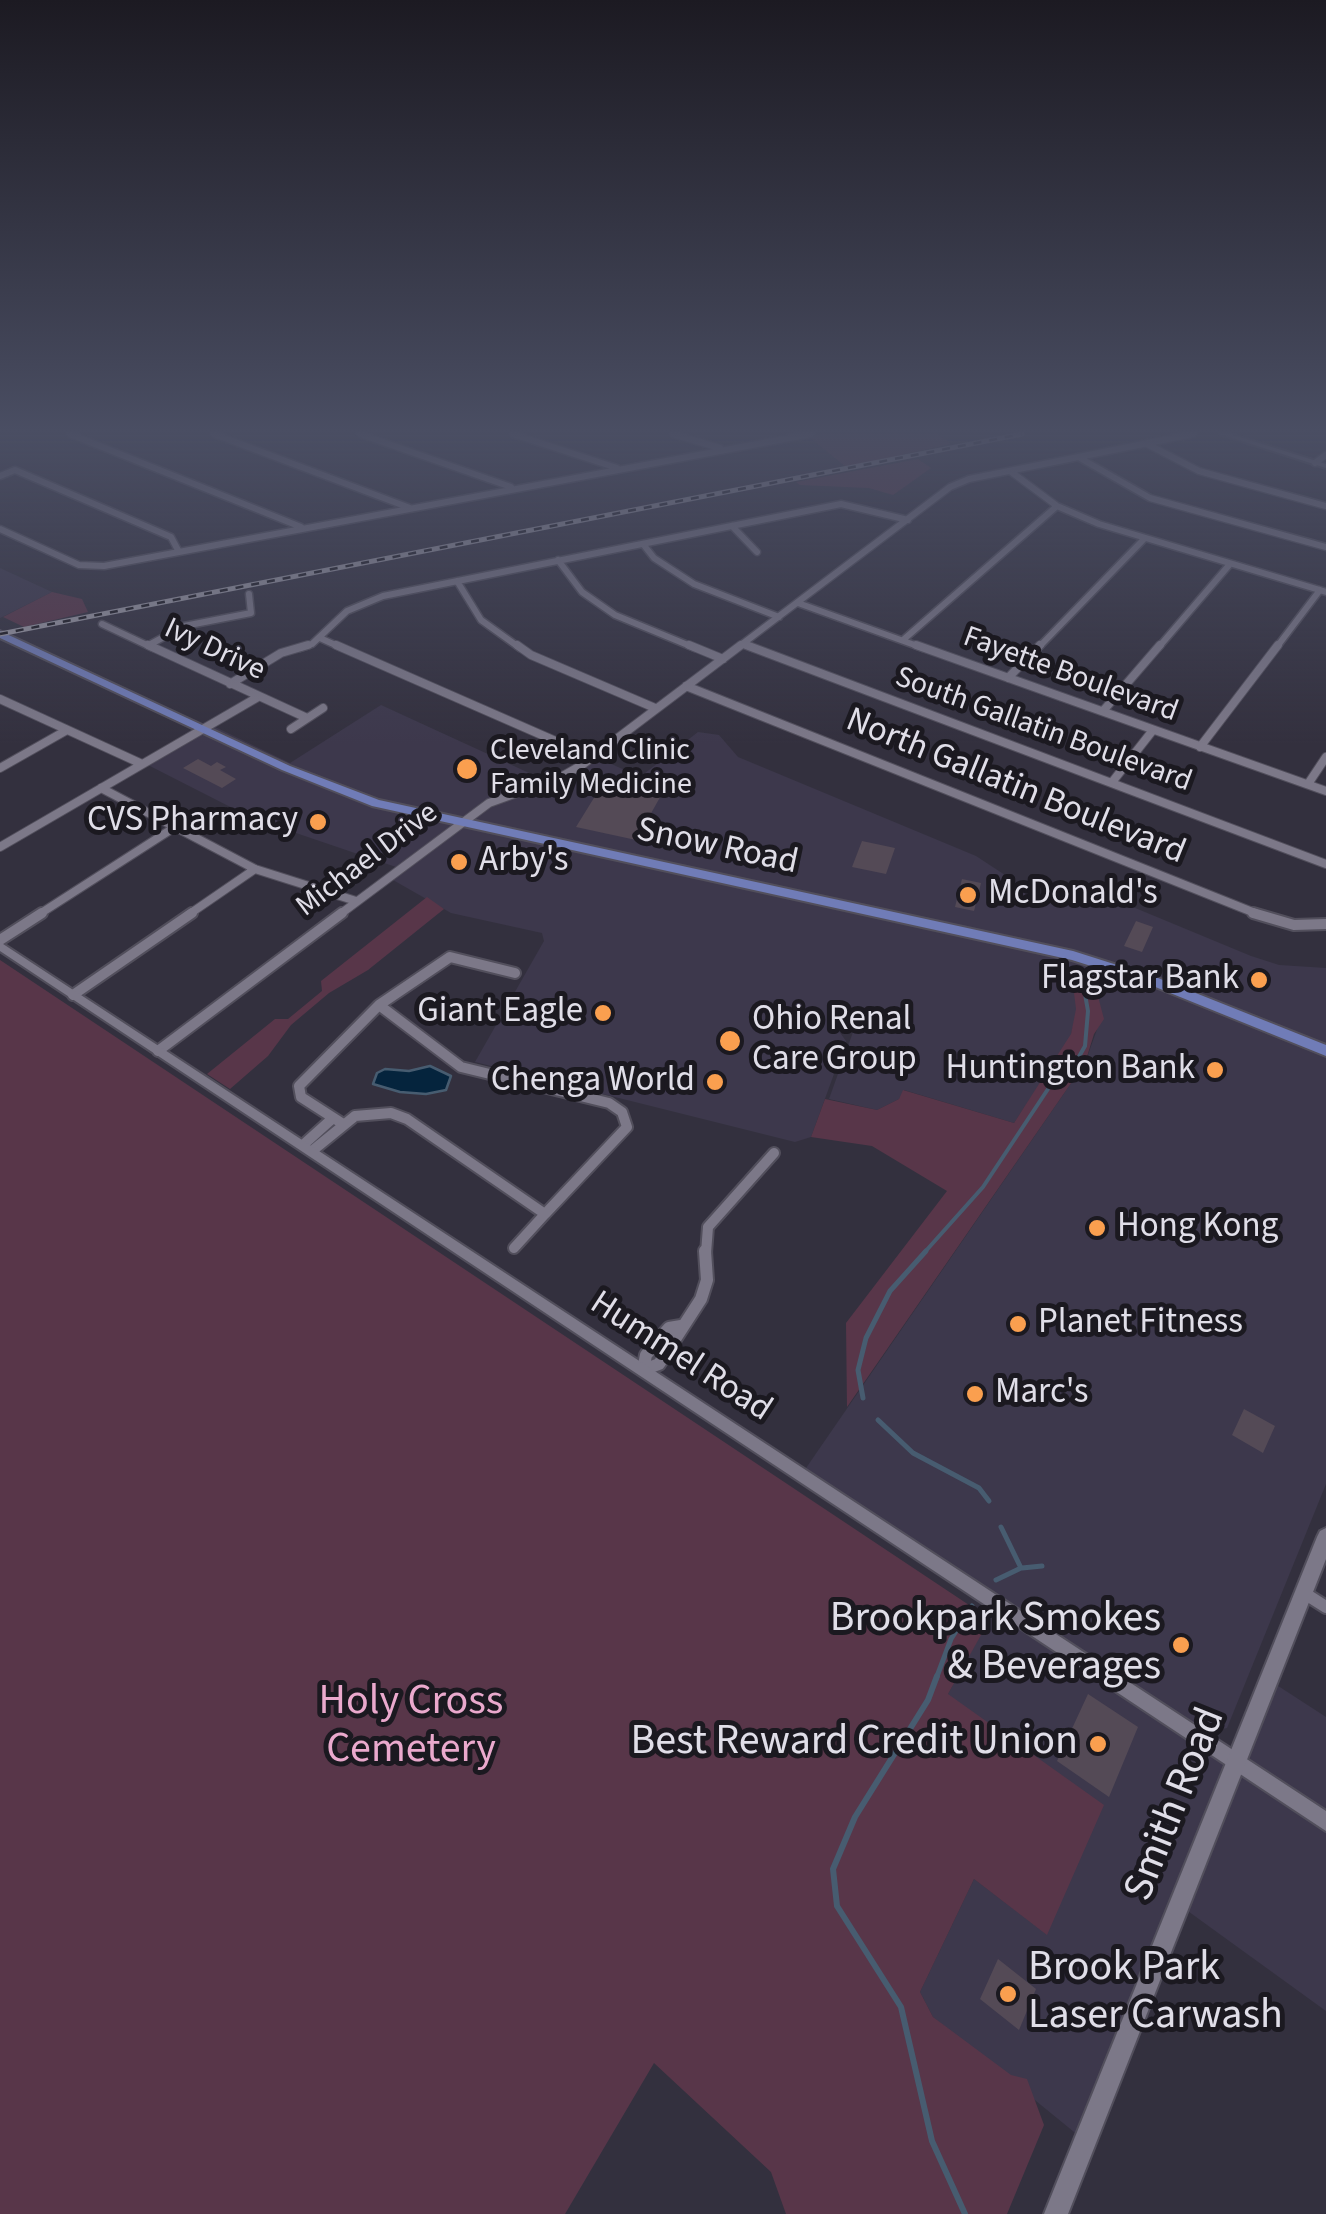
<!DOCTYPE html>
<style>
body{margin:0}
canvas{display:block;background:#33303e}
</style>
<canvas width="1326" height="2214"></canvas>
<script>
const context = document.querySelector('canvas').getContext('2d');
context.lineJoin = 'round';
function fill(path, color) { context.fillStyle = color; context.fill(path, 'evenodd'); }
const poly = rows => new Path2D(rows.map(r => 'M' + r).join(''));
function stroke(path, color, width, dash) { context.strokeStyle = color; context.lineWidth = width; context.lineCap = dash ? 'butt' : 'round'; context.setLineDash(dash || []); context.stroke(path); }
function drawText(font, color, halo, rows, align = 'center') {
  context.font = font + ' "Source Sans 3",sans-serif'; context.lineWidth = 10; context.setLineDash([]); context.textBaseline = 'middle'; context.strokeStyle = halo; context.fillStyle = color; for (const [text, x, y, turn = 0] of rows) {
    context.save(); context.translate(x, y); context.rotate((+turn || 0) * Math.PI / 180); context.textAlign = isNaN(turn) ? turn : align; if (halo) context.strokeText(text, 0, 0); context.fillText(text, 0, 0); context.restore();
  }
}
fill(poly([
 [0,568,52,592,0,618],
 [381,705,551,783,596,757,640,777,698,732,719,735,738,757,976,856,1043,900,1070,881,1251,956,1279,965,1326,968,1326,1484,1227,1728,1207,1732,804,1471,1085,1063,1099,1024,1078,1008,1070,1038,1014,1123,904,1090,899,1099,877,1110,829,1099,857,1021,852,1032,838,1030,846,1041,811,1137,795,1142,475,1062,544,941,542,933,451,913,386,876,396,867,252,818,146,764,211,725,290,763],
 [995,1608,1238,1770,1272,1682,1326,1717,1326,2011,1174,1901,1079,2136,933,2017,920,1992,974,1879,1047,1934,948,1694]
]), '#3d384c');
fill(poly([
 [822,434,938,434,951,444,846,467,808,436],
 [918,459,931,468,893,495,869,488,800,485,796,482],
 [52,592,82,599,88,612,24,627,3,617],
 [427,897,444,909,368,970,329,993,291,1025,268,1056,230,1089,207,1074,275,1019,288,1019,322,991,321,981],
 [0,960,990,1619,948,1694,1104,1805,1047,1935,974,1879,920,1992,933,2017,1011,2075,1027,2079,1044,2125,1007,2214,786,2214,771,2172,654,2063,565,2214,0,2214],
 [1072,977,1095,985,1104,1019,1094,1034,1085,1063,847,1407,846,1323,947,1191,872,1146,811,1137,825,1099,877,1110,899,1099,903,1090,1014,1123,1071,1034,1076,1009]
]), '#583649');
const water = poly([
 [430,1066,451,1076,446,1090,426,1094,400,1092,373,1084,377,1073,385,1069,409,1071,430,1066]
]);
fill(water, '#05243d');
stroke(water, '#475c70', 2.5);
stroke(poly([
 [924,1253,983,1187,1050,1086,1072,1069,1085,1046,1088,1011,1083,983]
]), '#475c70', 4);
stroke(poly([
 [863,1398,858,1370,866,1338,890,1291,926,1251],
 [878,1420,913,1453,979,1488,989,1501],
 [1022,1568,1042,1566],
 [996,1580,1021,1568,1001,1527],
 [936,1679,951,1639,972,1606]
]), '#475c70', 5);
stroke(poly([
 [937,1676,928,1700,855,1817,833,1869,837,1906,901,2007,932,2141,965,2214]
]), '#475c70', 6);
fill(poly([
 [198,759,211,766,217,762,226,767,220,770,236,779,222,788,183,768],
 [605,780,663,792,636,840,576,827],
 [862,841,895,848,886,874,852,867],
 [962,879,981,883,974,911,955,907],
 [1136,921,1153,927,1142,952,1124,946],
 [1244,1409,1275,1426,1263,1453,1232,1435],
 [1088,1694,1138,1727,1109,1797,1057,1761],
 [998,1959,1036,1989,1019,2030,980,1999]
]), '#544a56');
const minorFar3 = poly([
 [70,434,301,527],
 [214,434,410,508],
 [360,434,511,487],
 [513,434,617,468],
 [673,434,720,448],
 [1147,444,1199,471,1326,506],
 [1080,458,1150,498,1326,547],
 [1315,463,1326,455],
 [1010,471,1057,506,1099,524,1326,592],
 [0,476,15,470,171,537,179,552],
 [732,526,757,552],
 [0,529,79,565,104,566,811,434],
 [643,544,654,558,694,584,779,617],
 [558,560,582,592,615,615,695,648],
 [457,581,481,620,520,648],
 [798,603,923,648],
 [102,624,153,648],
 [320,638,342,648],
 [903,640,1057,506],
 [743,644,753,648],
 [149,645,184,626,251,613,249,594],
 [300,648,312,644,347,611,383,596,841,504,908,520],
 [737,648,950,487,969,479,1193,434],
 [1038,648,1144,539],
 [1158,648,1230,564],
 [1276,648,1320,590]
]);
const minorFar2 = poly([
 [148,645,307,718],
 [336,645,592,757],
 [517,645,531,655,655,708],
 [689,645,723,659],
 [746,645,1326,864],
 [916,645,1326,791],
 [1008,678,1040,645],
 [230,684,281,653,308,645],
 [686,686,1260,915],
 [0,699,142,764],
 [1103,711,1160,645],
 [291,729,323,708],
 [1200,747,1278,645],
 [0,768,67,730],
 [1113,781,1153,730],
 [1308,784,1326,757],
 [101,788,255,869,356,901],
 [0,847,258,697],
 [38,915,175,827],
 [188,915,255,869],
 [339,915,489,803,561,777,582,765,741,645]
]);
const minorFar1 = poly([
 [1253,913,1294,925,1326,924],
 [0,940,42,913],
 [73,995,192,913],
 [158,1051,342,913],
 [343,1124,301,1097,299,1086,379,1005,450,957,515,973],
 [303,1145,333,1118],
 [312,1151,355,1116,391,1113,407,1119,545,1214,627,1127,622,1112,609,1103,461,1067,379,1005],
 [514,1248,545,1214],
 [706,1253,708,1227,774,1153]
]);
const minor = poly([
 [643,1370,659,1364,701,1299,707,1280,705,1251],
 [643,1370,646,1355,661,1337,669,1328,681,1326],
 [1304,1593,1326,1607]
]);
const tertiary = poly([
 [1220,434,1230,434,1326,464,1326,468,1220,434],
 [0,942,1326,1811,1326,1831,0,951,0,942]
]);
const secondary = poly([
 [1326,1528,1326,1559,1068,2214,1044,2214,1317,1537,1320,1531,1326,1528]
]);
const primary = poly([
 [0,631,290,766,379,800,1073,951,1158,978,1326,1045,1326,1056,1148,984,1072,960,372,806,282,770,0,638,0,631]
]);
stroke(minorFar3, '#524f5c', 9);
stroke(minorFar2, '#524f5c', 10);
stroke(minorFar1, '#524f5c', 14);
stroke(minor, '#524f5c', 16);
stroke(tertiary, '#524f5c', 4);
stroke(secondary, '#524f5c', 4);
stroke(primary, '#524f5c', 4);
stroke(minorFar3, '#7c7888', 6);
stroke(minorFar2, '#7c7888', 8);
stroke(minorFar1, '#7c7888', 10);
stroke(minor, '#7c7888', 12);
fill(tertiary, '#7c7888');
fill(secondary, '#7c7888');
fill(primary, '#707cb7');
const rail = poly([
 [0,634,1022,434]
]);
stroke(rail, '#9b99a4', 5);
stroke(rail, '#1b1920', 2.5, [8]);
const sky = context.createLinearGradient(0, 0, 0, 744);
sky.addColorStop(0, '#1c1a22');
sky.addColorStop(0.58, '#4a4e63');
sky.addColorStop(1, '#4a4e6300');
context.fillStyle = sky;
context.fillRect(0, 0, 1326, 744);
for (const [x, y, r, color] of [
 [467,769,12,"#fa9f4f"],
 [318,822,10,"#fa9f4f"],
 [459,862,10,"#fa9f4f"],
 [968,895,10,"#fa9f4f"],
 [1259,980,10,"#fa9f4f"],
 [603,1013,10,"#fa9f4f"],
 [730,1041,12,"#fa9f4f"],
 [1215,1070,10,"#fa9f4f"],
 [715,1082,10,"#fa9f4f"],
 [1097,1228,10,"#fa9f4f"],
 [1018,1324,10,"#fa9f4f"],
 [975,1394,10,"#fa9f4f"],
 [1181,1645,10,"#fa9f4f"],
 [1098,1744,10,"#fa9f4f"],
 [1008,1994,10,"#fa9f4f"]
]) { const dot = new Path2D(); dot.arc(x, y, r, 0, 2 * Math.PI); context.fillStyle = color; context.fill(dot); stroke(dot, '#1b1920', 4); }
drawText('30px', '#e0dee8', '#1b1920', [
 ["Ivy Drive",214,651,25],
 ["Fayette Boulevard",1070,676,20],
 ["South Gallatin Boulevard",1043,731,20],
 ["Michael Drive",368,861,-37]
]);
drawText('30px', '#e0dee8', '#1b1920', [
 ["Cleveland Clinic",490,752],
 ["Family Medicine",490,786]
], 'left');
drawText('35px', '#e0dee8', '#1b1920', [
 ["North Gallatin Boulevard",1015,788,22],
 ["Snow Road",717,848,12],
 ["Hummel Road",680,1358,33]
]);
drawText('35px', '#e0dee8', '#1b1920', [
 ["CVS Pharmacy",298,822,"right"],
 ["Arby's",479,862],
 ["McDonald's",988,895],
 ["Flagstar Bank",1239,980,"right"],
 ["Giant Eagle",583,1013,"right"],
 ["Ohio Renal",752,1021],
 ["Care Group",752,1061],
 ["Huntington Bank",1195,1070,"right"],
 ["Chenga World",695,1082,"right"],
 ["Hong Kong",1117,1228],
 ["Planet Fitness",1038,1324],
 ["Marc's",995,1394]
], 'left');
drawText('42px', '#e0dee8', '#1b1920', [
 ["Brookpark Smokes",1161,1621],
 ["& Beverages",1161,1669],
 ["Best Reward Credit Union",1078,1744],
 ["Brook Park",1028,1970,"left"],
 ["Laser Carwash",1028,2018,"left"]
], 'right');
drawText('42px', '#eaa9cd', '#1b1920', [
 ["Holy Cross",411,1704],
 ["Cemetery",411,1752]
]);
drawText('42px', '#e0dee8', '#1b1920', [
 ["Smith Road",1177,1805,-68]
]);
</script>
